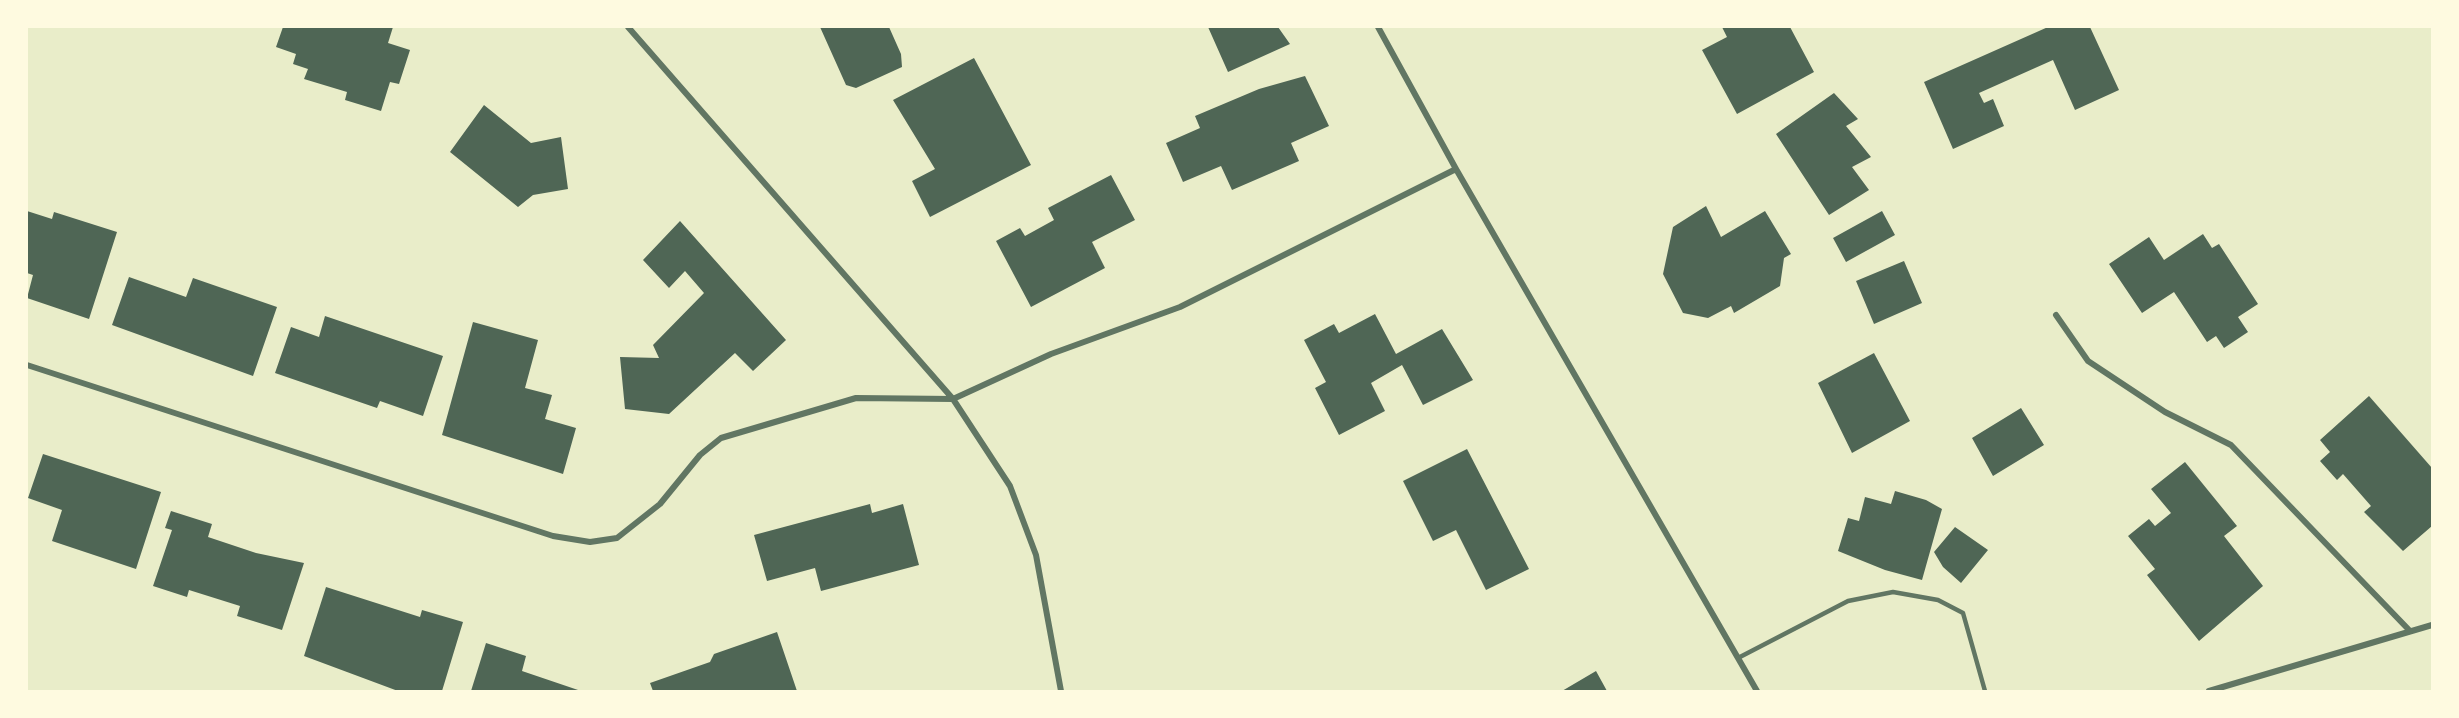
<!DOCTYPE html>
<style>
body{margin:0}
#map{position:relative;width:2459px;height:718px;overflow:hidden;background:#e9edc9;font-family:"Titillium Web",sans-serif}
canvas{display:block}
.frame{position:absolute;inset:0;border:28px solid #fefae0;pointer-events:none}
</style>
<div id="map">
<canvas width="2459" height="718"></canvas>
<div class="frame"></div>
</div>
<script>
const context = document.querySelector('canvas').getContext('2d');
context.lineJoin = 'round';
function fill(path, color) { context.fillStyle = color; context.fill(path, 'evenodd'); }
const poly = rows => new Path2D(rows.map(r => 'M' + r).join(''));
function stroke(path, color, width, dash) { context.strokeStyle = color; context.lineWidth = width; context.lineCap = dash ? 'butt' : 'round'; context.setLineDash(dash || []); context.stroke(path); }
fill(poly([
 [283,27,393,27,388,43,410,50,399,84,390,82,381,111,345,100,347,92,304,79,308,69,293,64,296,54,276,47],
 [820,27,889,27,901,54,902,67,856,88,846,85],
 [1208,27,1278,27,1290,44,1228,72],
 [1722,27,1790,27,1814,72,1737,114,1702,50,1727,37],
 [2048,27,2090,27,2119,90,2075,110,2053,60,1979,93,1984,103,1993,99,2004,126,1953,149,1924,82],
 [974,58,1031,165,930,217,912,181,935,169,893,100],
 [1305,76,1329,126,1291,143,1299,161,1232,190,1221,166,1183,182,1166,143,1200,128,1195,116,1259,89],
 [1834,93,1858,119,1846,126,1871,157,1852,167,1869,190,1829,215,1776,134],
 [484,105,531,143,561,137,568,189,533,195,518,207,450,152],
 [1111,175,1135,220,1092,242,1105,268,1031,307,996,241,1020,228,1025,236,1054,220,1048,208],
 [1706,206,1721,237,1765,211,1791,254,1784,258,1780,286,1734,313,1731,306,1708,318,1683,313,1663,274,1673,227],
 [27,211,52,219,54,212,117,232,89,319,27,298,33,275,27,273],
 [1882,211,1895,235,1846,262,1833,238],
 [680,221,786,340,753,371,735,353,669,414,625,409,620,357,659,358,653,345,704,293,685,271,669,288,643,260],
 [2203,234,2212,248,2219,244,2258,304,2238,317,2248,332,2224,348,2216,336,2207,342,2174,292,2142,313,2109,264,2149,237,2164,260],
 [1904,261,1922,303,1874,324,1856,281],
 [129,277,186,297,193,278,277,307,253,376,112,325],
 [1375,314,1396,354,1442,329,1473,380,1423,405,1402,365,1371,383,1385,411,1339,435,1315,388,1326,382,1304,340,1334,324,1339,333],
 [325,316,443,356,423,416,380,401,377,408,275,373,291,327,319,337],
 [473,322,538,340,525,388,552,395,545,419,576,428,563,474,442,435],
 [1874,353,1910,421,1852,453,1818,383],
 [2369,396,2432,468,2432,526,2403,551,2364,512,2371,506,2343,474,2337,480,2320,461,2330,452,2320,440],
 [2021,408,2044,445,1993,476,1972,438],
 [1467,449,1529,569,1486,590,1456,530,1433,541,1403,481],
 [43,454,161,492,136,569,52,541,62,510,28,498],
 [2185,462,2237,526,2224,536,2263,586,2199,641,2147,575,2155,569,2128,536,2149,519,2155,526,2171,513,2151,489],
 [1895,491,1926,500,1942,509,1922,580,1885,570,1838,551,1848,518,1859,521,1865,497,1891,504],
 [870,504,872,513,903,504,919,565,821,591,815,568,767,581,754,535],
 [171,511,212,524,208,537,256,553,304,563,282,630,237,616,240,606,189,590,187,597,153,586,172,530,165,528],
 [1955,527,1988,550,1961,583,1943,567,1934,552],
 [326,587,420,617,422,610,463,622,442,691,398,691,304,656],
 [777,632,797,691,653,691,650,683,710,662,714,654],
 [486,643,526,656,522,671,581,691,471,691],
 [1596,671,1607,691,1562,691]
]), '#4f6655');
stroke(poly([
 [1738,658,1848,601,1893,592,1938,600,1963,613,1985,691]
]), '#617663', 4.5);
stroke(poly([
 [628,27,953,399,1010,486,1036,555,1061,691],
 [1378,27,1456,169,1757,691],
 [2056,315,2088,361,2165,412,2231,445,2410,631],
 [27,365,553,536,590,542,617,538,660,504,700,455,721,438,856,398,953,399,1051,354,1180,307,1456,169],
 [2209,691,2432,625]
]), '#617663', 6);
</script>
